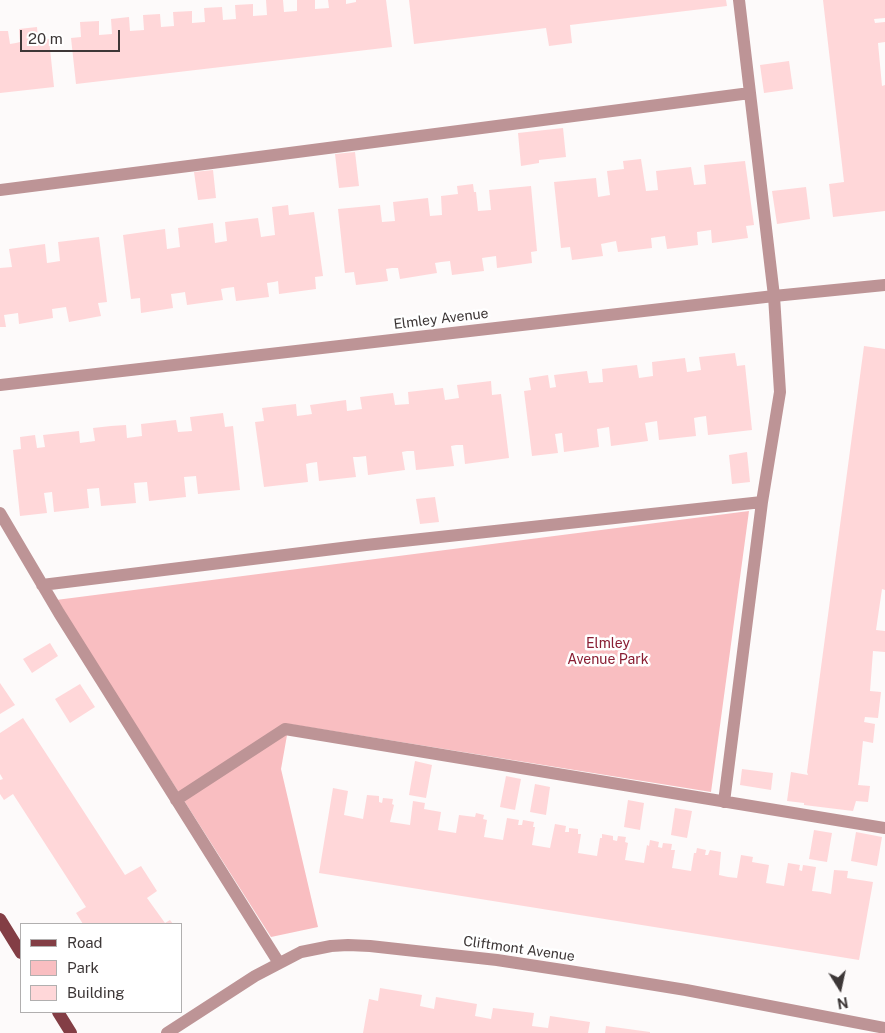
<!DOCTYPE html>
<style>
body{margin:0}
#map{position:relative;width:885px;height:1033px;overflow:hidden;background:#fdfafa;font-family:"Public Sans",sans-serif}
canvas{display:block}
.legend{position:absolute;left:20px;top:923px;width:162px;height:90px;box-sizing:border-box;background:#fff;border:1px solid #b1afaf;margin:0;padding:6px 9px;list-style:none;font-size:15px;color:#3d3737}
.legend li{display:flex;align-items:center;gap:10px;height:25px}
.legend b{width:25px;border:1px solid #b1afaf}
.north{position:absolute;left:815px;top:963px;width:50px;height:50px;-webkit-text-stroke:4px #fff;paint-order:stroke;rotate:170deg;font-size:14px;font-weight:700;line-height:20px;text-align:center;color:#3d3737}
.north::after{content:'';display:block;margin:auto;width:18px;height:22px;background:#3d3737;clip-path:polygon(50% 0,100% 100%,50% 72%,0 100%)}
.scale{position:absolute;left:20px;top:30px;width:100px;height:22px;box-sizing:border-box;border:2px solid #3d3737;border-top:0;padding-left:6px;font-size:15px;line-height:18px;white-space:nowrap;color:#3d3737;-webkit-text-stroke:4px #fff;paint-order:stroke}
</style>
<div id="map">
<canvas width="885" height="1033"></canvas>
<ul class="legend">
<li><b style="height:6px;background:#833e45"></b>Road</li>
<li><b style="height:14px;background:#f9bec1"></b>Park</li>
<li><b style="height:14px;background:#ffd7d9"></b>Building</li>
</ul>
<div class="north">N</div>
<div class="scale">20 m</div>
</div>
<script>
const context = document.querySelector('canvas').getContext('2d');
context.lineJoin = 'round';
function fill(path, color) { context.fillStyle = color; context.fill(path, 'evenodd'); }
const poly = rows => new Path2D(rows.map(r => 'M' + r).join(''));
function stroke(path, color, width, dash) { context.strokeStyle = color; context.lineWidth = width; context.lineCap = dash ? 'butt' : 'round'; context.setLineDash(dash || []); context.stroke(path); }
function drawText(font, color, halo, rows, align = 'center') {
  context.font = font + ' "Public Sans",sans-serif'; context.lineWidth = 5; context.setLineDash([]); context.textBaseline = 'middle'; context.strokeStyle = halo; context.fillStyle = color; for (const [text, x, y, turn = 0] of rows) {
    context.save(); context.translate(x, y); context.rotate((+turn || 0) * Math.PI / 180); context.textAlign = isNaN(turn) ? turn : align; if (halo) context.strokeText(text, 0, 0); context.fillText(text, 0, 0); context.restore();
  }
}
fill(poly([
 [749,511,711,792,289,724,281,769,318,927,271,937,56,600]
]), '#f9bec1');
fill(poly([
 [266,0,283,0,284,12,297,11,297,0,315,0,315,9,329,8,328,0,346,0,346,4,356,2,356,0,386,0,392,47,76,84,71,38,81,37,80,22,99,21,99,35,112,34,111,19,129,17,130,31,144,30,143,15,160,14,161,27,174,26,173,12,192,11,192,23,205,22,204,8,222,7,223,20,236,19,235,5,253,4,253,16,267,15],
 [409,0,726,0,727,6,570,25,572,43,549,46,546,28,414,44],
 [823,0,885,0,885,18,874,19,875,23,885,22,885,42,878,43,882,86,885,85,885,211,833,217,829,184,844,182],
 [37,27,38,40,49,39,54,87,0,93,0,31,8,31,10,44,16,43,20,42,19,29],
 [789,61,793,89,764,93,760,65],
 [563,128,566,157,539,160,539,163,521,166,518,133],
 [355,152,359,186,339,188,335,154],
 [641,159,646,191,658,190,656,171,691,167,694,185,706,184,704,165,745,161,754,225,746,226,748,238,712,243,711,230,697,232,698,245,667,249,665,236,651,238,652,248,618,252,616,241,601,244,603,256,572,260,570,247,561,248,554,182,596,178,598,197,610,195,607,171,624,169,623,161],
 [213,170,216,198,198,200,194,172],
 [473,184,474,192,476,192,478,211,491,210,489,190,531,186,537,251,531,252,532,263,497,268,496,256,482,258,484,271,452,275,450,261,441,262,435,263,437,273,400,279,398,268,392,268,386,269,388,281,356,285,354,272,345,273,338,209,380,205,382,222,395,221,393,202,428,198,430,216,442,215,441,196,458,194,457,186],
 [806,187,810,219,777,224,772,191],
 [288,205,289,215,314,212,323,276,315,277,316,289,279,294,278,281,274,282,267,283,269,297,236,301,234,287,226,288,221,289,223,300,187,305,185,292,179,293,171,294,173,308,141,313,140,298,131,299,123,235,165,229,167,249,180,247,178,228,213,223,215,243,227,241,225,222,258,218,261,237,275,235,272,207],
 [99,237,107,302,98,303,101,316,69,322,66,307,52,309,53,318,19,324,18,313,4,315,6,327,0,327,0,268,12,267,9,249,45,244,47,263,54,262,60,261,58,242],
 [864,346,885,349,885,590,882,589,876,630,885,631,885,652,873,651,870,691,881,692,878,718,865,717,864,722,875,724,873,743,863,741,859,779,858,785,870,786,868,802,856,801,853,811,804,805,804,803,787,801,791,772,808,775,807,772],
 [735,353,737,366,745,365,752,430,708,435,706,416,699,417,694,418,696,436,659,440,657,421,645,423,648,441,611,446,609,427,597,429,599,447,564,452,562,433,555,434,558,453,532,456,524,391,531,390,529,378,548,375,550,388,556,387,554,375,587,371,589,383,603,382,602,369,637,365,639,378,653,376,652,362,685,358,687,372,701,370,699,357],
 [491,381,492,395,501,394,509,458,465,464,463,445,456,445,451,446,454,466,416,470,414,451,407,451,402,452,405,470,368,475,366,456,358,457,353,457,356,477,319,481,317,462,310,463,306,464,308,482,264,487,255,422,264,421,262,408,296,404,297,416,312,414,310,405,346,400,347,411,362,409,360,397,393,393,395,405,409,404,408,392,443,388,445,400,459,398,457,385],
 [223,413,225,427,233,426,240,490,198,494,196,476,184,477,186,497,149,501,147,482,134,483,136,503,101,506,99,488,87,489,89,508,54,512,52,492,44,493,47,513,20,516,13,450,21,449,20,437,35,435,37,448,45,447,43,435,79,431,80,443,95,441,93,428,111,426,126,425,127,438,142,436,141,424,176,420,178,432,192,431,190,417],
 [747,452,750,482,732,484,729,455],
 [435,497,439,522,420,524,416,499],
 [50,643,58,656,32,673,23,659],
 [0,683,15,705,0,714],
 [80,684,95,707,70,723,55,699],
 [23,718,125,875,141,866,157,891,147,898,165,923,170,920,173,924,83,924,76,913,86,907,13,794,4,800,0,794,0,780,3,779,0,774,0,733],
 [415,761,432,765,426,798,409,795],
 [742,769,773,773,771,790,740,785],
 [506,776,521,779,515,810,500,807],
 [535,784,550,787,546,815,530,812],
 [333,788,348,791,344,815,363,819,367,795,379,796,379,802,382,803,383,798,393,799,392,804,394,805,390,822,410,825,413,801,425,803,424,809,441,812,438,830,456,833,459,815,475,817,476,813,484,815,483,819,487,820,484,837,503,840,507,818,519,820,518,825,522,825,523,820,534,822,533,827,535,827,532,845,550,848,555,824,566,826,565,832,569,832,569,828,578,829,578,834,581,834,578,853,597,856,600,838,602,838,602,834,613,836,613,840,617,841,618,836,626,837,625,842,628,843,625,860,644,863,647,845,649,846,650,840,659,842,658,847,662,848,663,843,672,844,671,850,675,850,672,868,691,871,694,853,696,853,697,848,706,850,705,855,708,855,710,850,721,852,719,875,728,877,737,878,741,855,753,857,752,862,769,865,766,883,784,886,788,863,800,865,799,870,802,871,803,865,816,867,812,891,822,892,831,894,834,870,848,871,847,878,873,882,859,960,319,873],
 [628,800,644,803,640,830,624,827],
 [675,808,692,811,687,838,671,835],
 [814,830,832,833,827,862,809,859],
 [856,832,882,837,877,866,851,861],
 [380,988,422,995,420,1006,434,1009,436,997,477,1004,475,1016,491,1019,493,1008,534,1013,532,1026,548,1028,550,1016,590,1022,588,1033,363,1033,369,999,378,1001],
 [606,1026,650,1032,650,1033,605,1033]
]), '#ffd7d9');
stroke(poly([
 [0,190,259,157,750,93],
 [0,385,774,296,885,285],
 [0,513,59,613,279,963],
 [42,585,366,545,762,502],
 [176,800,285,729,885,828],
 [724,802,762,502,780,392,774,296,739,0],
 [167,1033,255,976,301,952,331,946,348,945,370,946,497,960,569,971,686,990,885,1028]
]), '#bd9496', 12);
stroke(poly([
 [0,919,21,953],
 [58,1012,71,1033]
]), '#833e45', 12);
drawText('14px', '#3d3737', '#fff', [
 ["Elmley Avenue",441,319,-7],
 ["Cliftmont Avenue",519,949,8]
]);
drawText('14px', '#891e33', '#fff', [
 ["Elmley",608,644],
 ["Avenue Park",608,660]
]);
</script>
